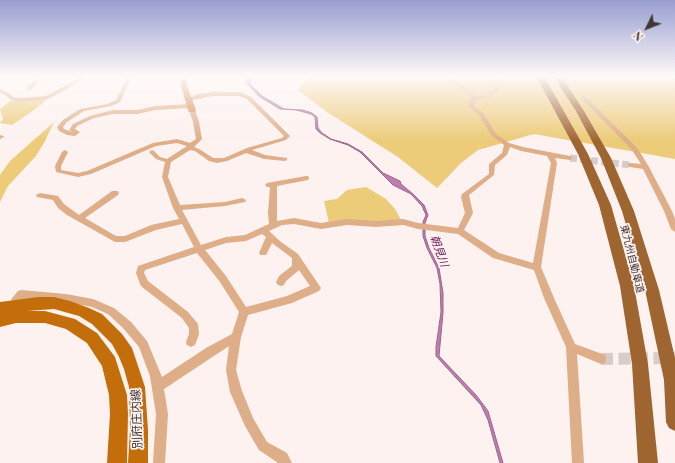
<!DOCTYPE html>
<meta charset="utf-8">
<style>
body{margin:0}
#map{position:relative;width:675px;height:463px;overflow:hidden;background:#fdf2f0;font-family:"Playfair Display",serif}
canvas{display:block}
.north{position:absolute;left:627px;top:8px;width:40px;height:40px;-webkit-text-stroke:3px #fdf2f0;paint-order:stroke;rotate:227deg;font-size:11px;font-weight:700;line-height:16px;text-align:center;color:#413634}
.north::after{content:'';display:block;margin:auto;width:14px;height:18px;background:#413634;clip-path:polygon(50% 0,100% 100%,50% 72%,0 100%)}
</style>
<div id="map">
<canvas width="675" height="463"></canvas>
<div class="north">N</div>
</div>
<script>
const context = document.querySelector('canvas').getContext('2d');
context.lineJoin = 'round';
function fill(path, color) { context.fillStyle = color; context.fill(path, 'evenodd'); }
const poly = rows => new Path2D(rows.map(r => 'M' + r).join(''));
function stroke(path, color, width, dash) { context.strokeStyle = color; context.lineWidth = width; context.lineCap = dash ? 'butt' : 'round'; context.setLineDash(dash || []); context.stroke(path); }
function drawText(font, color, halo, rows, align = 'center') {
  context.font = font + ' "Playfair Display","Noto Sans JP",serif'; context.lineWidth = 3.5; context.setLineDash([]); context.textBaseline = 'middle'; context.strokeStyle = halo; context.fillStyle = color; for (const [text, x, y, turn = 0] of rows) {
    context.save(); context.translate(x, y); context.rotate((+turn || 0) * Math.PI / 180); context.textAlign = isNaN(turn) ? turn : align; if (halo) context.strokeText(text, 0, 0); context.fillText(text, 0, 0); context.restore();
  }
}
fill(poly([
 [309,76,675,76,675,159,534,134,478,150,461,163,437,188,398,157,327,112,298,90],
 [51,96,34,110,12,125,0,123,3,119,0,109,10,101],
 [54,122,44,143,35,157,8,186,0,202,0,175,10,161],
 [366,187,386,199,395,209,401,220,329,223,324,201,337,199,347,190]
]), '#eccb79');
const water = poly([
 [248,76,251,76,250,84,262,96,284,109,303,110,312,113,317,117,318,128,322,133,331,139,348,144,362,152,383,173,400,181,401,184,413,194,424,205,428,215,425,223,425,236,429,248,439,268,443,293,443,313,439,356,476,395,488,411,503,463,500,463,488,420,481,405,436,356,436,347,441,312,440,284,437,268,427,248,423,236,423,222,426,215,422,206,411,194,393,185,360,152,348,145,330,139,320,133,316,129,315,117,311,114,296,110,280,109,260,97,246,83,248,76]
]);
fill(water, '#c07caf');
stroke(water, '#9a678a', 1);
stroke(poly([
 [570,158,630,165]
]), '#d7ccca', 7, [7, 3.5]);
stroke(poly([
 [601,359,675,358]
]), '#d7ccca', 12, [12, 5.5]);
fill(poly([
 [38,76,43,76,31,90,27,90,27,88,38,76],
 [83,76,88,76,62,92,47,99,21,102,12,100,0,92,0,88,15,98,21,98,46,96,83,76],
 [128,76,132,76,120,102,111,106,84,111,67,122,63,127,64,129,72,132,69,130,73,124,90,116,113,110,137,110,156,106,190,104,193,106,190,108,156,110,137,114,113,114,94,118,77,126,75,129,80,132,75,136,67,135,59,131,57,127,63,120,80,109,108,104,116,100,128,76],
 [446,76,451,76,477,97,486,95,499,84,496,76,500,76,504,84,504,85,490,97,476,100,474,106,483,113,496,134,509,143,523,147,570,156,573,158,570,160,555,158,557,163,541,267,554,298,575,344,605,355,606,359,605,363,601,364,577,354,584,463,572,463,566,347,544,298,534,270,493,258,458,234,418,229,403,225,376,227,347,225,321,229,294,224,282,225,269,231,281,242,298,254,321,288,319,291,292,303,248,315,241,337,236,370,242,391,253,418,267,442,287,453,292,463,278,463,259,450,245,426,230,392,226,370,229,346,164,389,168,414,165,463,153,463,156,414,150,376,139,347,123,328,108,314,92,307,66,302,37,299,26,304,13,303,11,300,13,297,18,291,21,290,66,294,93,299,114,308,131,322,147,341,162,377,206,348,232,334,239,312,220,282,197,253,145,270,144,273,148,281,188,312,198,324,199,334,195,345,191,347,187,345,186,342,189,334,189,328,182,318,142,287,140,284,136,273,138,266,194,247,182,224,156,230,125,242,115,242,67,215,58,208,53,200,37,197,36,195,40,193,58,196,64,204,79,215,112,191,118,191,119,193,118,195,85,218,116,236,125,236,151,225,179,219,173,208,162,177,165,162,156,159,149,152,152,150,154,151,160,157,167,159,187,146,177,143,156,146,91,174,78,177,56,172,55,166,62,152,65,150,68,152,61,166,61,170,78,173,87,171,153,143,177,139,190,143,196,139,193,122,189,110,192,108,195,110,199,122,202,139,194,147,199,149,213,158,224,158,247,148,282,138,284,136,247,99,239,96,213,96,188,101,185,99,198,94,213,92,240,92,251,97,290,136,286,140,252,150,265,155,287,158,287,160,285,161,264,159,246,153,227,161,217,163,209,161,195,151,190,150,171,162,168,177,180,205,225,202,242,198,246,200,245,202,225,206,182,210,201,245,226,237,245,235,269,224,268,213,270,187,267,187,265,185,267,183,306,176,308,176,309,178,308,180,277,186,277,221,294,218,321,223,347,219,376,221,403,219,418,223,458,228,465,213,461,197,462,194,489,174,489,164,502,153,504,145,492,136,479,115,468,106,472,98,446,76],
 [510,147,521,151,547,156,551,163,533,263,499,253,464,230,473,213,469,195,494,175,495,165,507,155,510,147],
 [262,234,266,237,259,253,260,255,266,255,272,243,292,258,292,266,279,276,276,282,278,285,281,286,284,285,286,281,299,270,310,286,287,296,246,307,226,276,205,250,226,243,246,241,262,234],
 [581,96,585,96,638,149,649,167,672,211,675,219,675,232,671,229,664,211,643,169,630,167,627,165,630,163,641,164,632,150,581,98,581,96],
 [0,135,3,136,4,137,0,139,0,135]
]), '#deae88');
fill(poly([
 [180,76,186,76,187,86,196,110,195,112,189,112,188,110,181,86,180,76]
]), '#cf8a4d');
fill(poly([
 [38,297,54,297,70,301,89,308,102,314,122,334,132,348,145,387,148,430,148,463,128,463,130,430,129,387,124,369,119,357,112,344,92,324,79,316,54,309,27,311,45,311,75,319,97,333,115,357,127,395,128,414,127,463,107,463,110,414,109,395,102,366,87,343,66,329,45,323,16,323,0,327,0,302,38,297]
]), '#c36e0a');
fill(poly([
 [536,76,544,76,588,154,611,205,634,286,648,364,658,463,638,463,632,364,620,286,599,205,578,154,536,76],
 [553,76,561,76,584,111,611,158,634,211,659,290,675,358,675,431,669,428,666,422,664,380,645,290,622,211,601,158,576,111,553,76]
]), '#9f6531');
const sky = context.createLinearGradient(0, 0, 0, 141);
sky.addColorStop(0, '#989ed1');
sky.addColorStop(0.54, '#fef9f8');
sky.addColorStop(1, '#fef9f800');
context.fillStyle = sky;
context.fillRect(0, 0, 675, 141);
drawText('10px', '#413634', '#fdf2f0', [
 ["東九州自動車道",632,259,76]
]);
drawText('italic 11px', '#661458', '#fdf2f0', [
 ["朝見川",439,251,70]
]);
drawText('12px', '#413634', '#fdf2f0', [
 ["別府庄内線",137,419,-92]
]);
</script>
